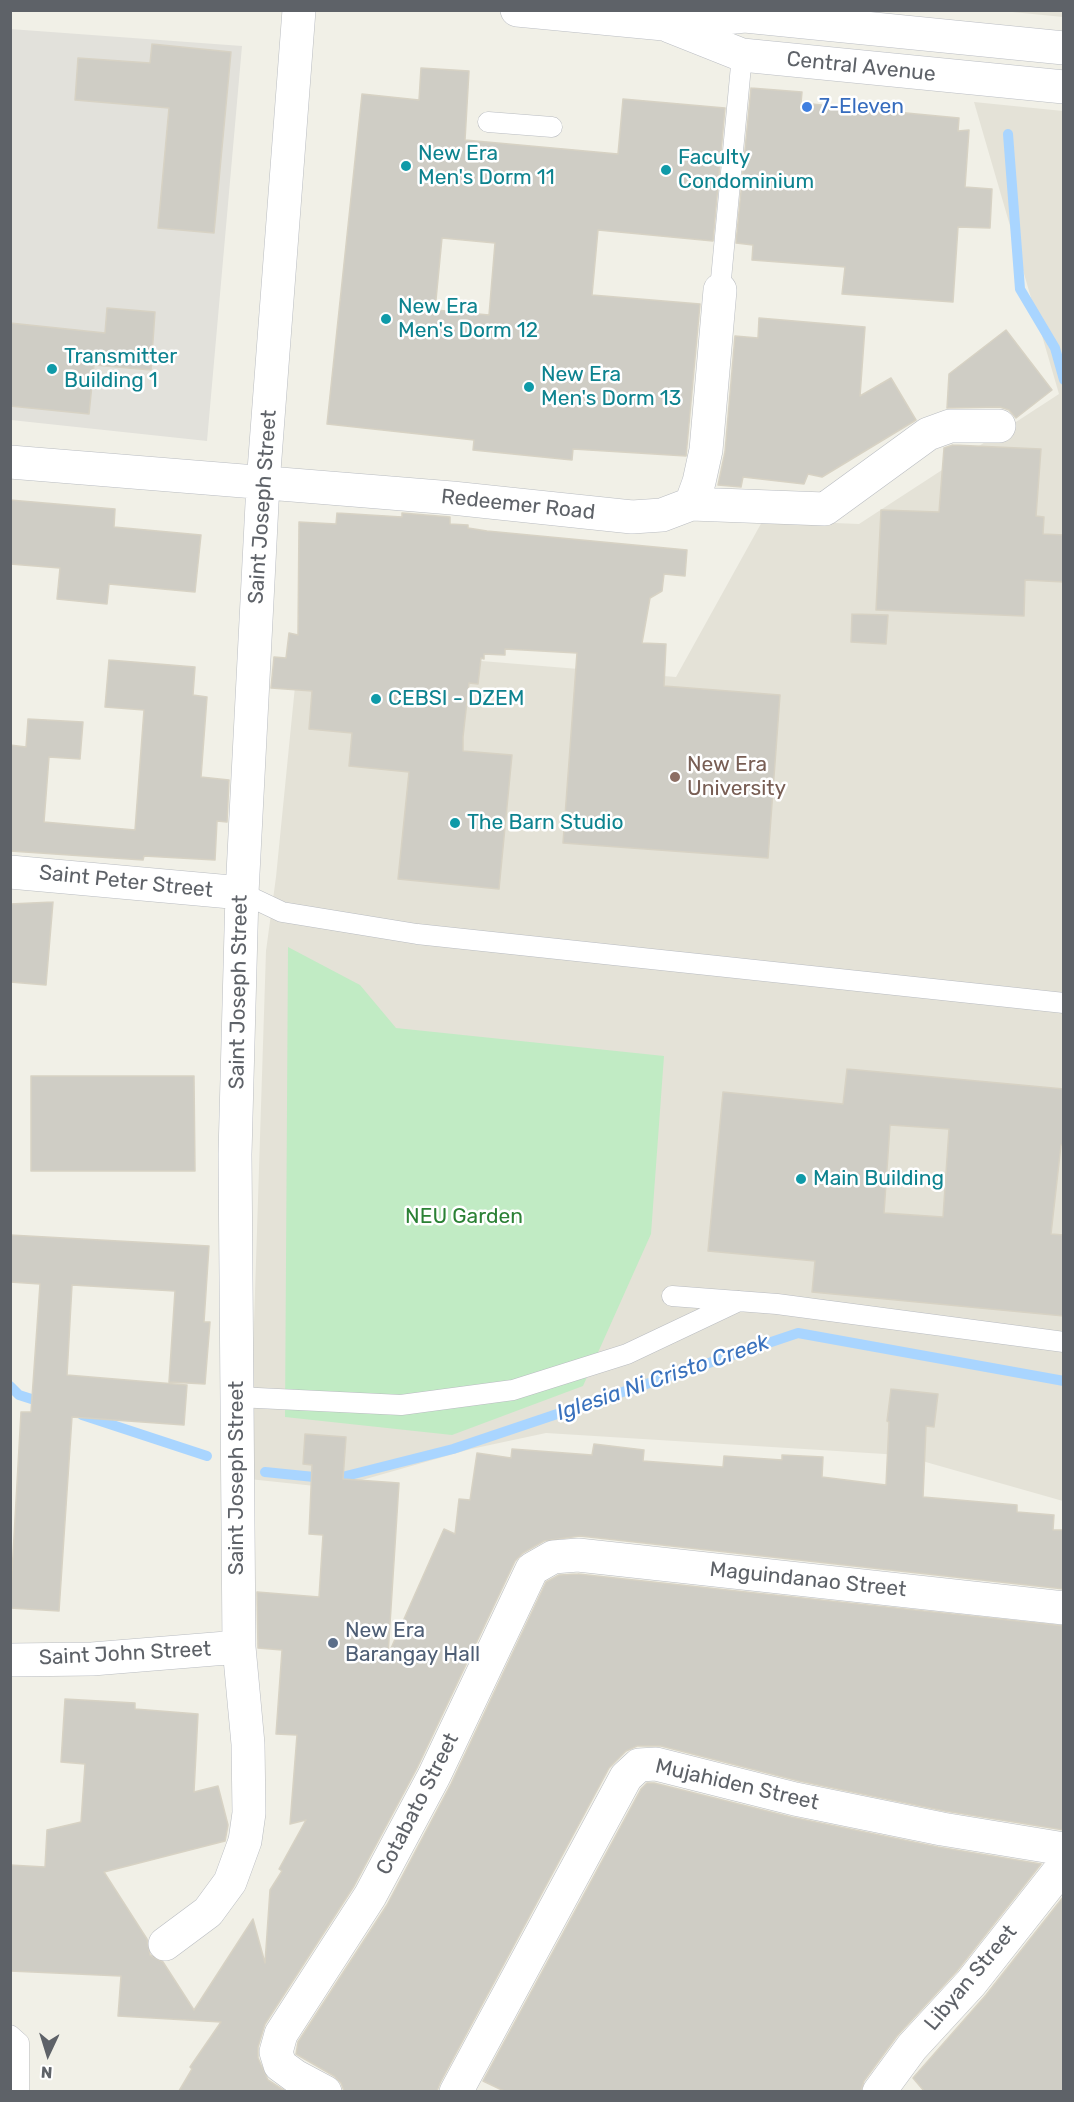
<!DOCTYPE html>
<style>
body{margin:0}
#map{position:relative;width:1074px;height:2102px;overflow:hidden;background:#f1f0e7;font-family:Rubik,sans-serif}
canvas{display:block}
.frame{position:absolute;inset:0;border:12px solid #5e6268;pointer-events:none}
.north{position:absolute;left:18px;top:2024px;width:60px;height:60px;-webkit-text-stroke:4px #fff;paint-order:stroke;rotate:184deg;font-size:16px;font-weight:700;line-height:24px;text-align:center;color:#5e6268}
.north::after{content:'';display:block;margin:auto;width:21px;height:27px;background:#5e6268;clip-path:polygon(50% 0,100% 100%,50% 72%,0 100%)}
</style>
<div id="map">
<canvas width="1074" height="2102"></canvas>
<div class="frame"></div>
<div class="north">N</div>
</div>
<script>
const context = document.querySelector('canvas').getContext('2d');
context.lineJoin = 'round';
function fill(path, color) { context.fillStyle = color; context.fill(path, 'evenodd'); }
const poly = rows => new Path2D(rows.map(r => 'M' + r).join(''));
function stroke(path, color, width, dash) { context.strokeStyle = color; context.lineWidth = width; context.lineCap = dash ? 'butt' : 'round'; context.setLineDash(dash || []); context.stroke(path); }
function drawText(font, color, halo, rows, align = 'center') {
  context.font = font + ' Rubik,sans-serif'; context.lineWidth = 5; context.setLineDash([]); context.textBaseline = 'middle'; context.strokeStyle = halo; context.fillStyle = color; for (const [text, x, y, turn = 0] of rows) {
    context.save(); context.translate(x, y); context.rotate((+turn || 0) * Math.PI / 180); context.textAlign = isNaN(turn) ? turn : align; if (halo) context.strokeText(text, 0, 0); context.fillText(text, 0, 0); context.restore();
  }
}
fill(poly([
 [10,29,242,46,207,441,11,420]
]), '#e2e1db');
fill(poly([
 [1002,11,1063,11,1063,17],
 [974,102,1063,111,1063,1501,901,1455,546,1433,471,1449,334,1488,249,1479,266,951,276,877,299,646,676,677,763,520,859,524,1059,394]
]), '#e4e2d7');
fill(poly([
 [288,947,360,985,396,1028,664,1056,651,1234,583,1386,452,1435,285,1417]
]), '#c1ebc4');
stroke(poly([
 [1008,134,1020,289,1055,348,1064,380],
 [10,1386,19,1395,44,1403],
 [82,1415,207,1456],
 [265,1472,334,1479,453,1449,798,1333,1064,1381]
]), '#a9d5ff', 10);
const building = poly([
 [152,44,231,52,214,233,158,228,169,108,75,100,78,58,150,63,152,44],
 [421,68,469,71,465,140,618,154,623,99,725,108,713,241,598,230,592,295,700,304,686,456,573,449,572,460,473,450,474,440,327,424,362,94,419,100,421,68],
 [442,238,495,243,489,315,435,310,442,238],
 [751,88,802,92,801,103,959,118,958,131,969,130,965,187,992,189,990,228,958,227,953,302,842,294,845,267,752,260,753,245,736,243,751,88],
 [107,308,155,312,151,370,94,365,89,414,10,406,10,323,105,333,107,308],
 [759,318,865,327,860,396,891,378,916,420,822,477,808,474,804,484,743,477,741,487,718,485,725,452,735,336,758,338,759,318],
 [1006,330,1052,390,1016,418,1009,410,1000,407,947,408,949,374,1006,330],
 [953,445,1041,449,1036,516,1044,517,1043,534,1064,535,1064,582,1025,580,1024,616,876,610,881,510,939,512,944,448,953,445],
 [10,500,115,509,114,527,201,535,195,592,109,584,107,604,57,599,60,568,10,564,10,500],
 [337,513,402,517,402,513,450,517,450,524,468,525,468,528,487,531,687,550,685,576,664,574,662,591,650,598,642,643,666,644,664,686,780,695,768,858,563,843,577,653,505,649,505,655,484,654,484,659,481,658,478,684,469,683,463,737,463,751,512,755,499,889,398,879,409,772,349,766,352,733,309,729,312,691,271,688,274,657,286,658,289,633,298,635,299,522,336,524,337,513],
 [852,614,888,615,886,644,851,642,852,614],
 [109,660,195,667,193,695,207,697,201,777,229,780,227,822,217,821,215,860,144,856,143,860,10,851,10,745,26,747,28,719,83,722,80,759,49,757,44,822,135,830,144,710,105,707,109,660],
 [53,902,46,985,10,982,10,904,53,902],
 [847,1069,1064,1089,1064,1145,1061,1145,1051,1234,1064,1235,1064,1316,812,1292,815,1261,708,1251,723,1092,843,1104,847,1069],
 [890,1125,949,1129,943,1217,884,1213,890,1125],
 [31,1076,194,1076,195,1171,31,1171,31,1076],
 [10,1235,209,1246,204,1322,210,1322,205,1384,169,1382,175,1291,72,1285,67,1375,187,1385,184,1425,72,1417,59,1611,10,1608,21,1412,31,1412,40,1284,10,1282,10,1235],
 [891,1389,938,1394,934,1427,926,1426,923,1497,1017,1505,1017,1512,1054,1515,1053,1530,1064,1530,1064,1589,580,1536,544,1541,523,1553,515,1561,417,1768,354,1886,265,2024,258,2047,258,2058,268,2080,285,2091,179,2091,192,2069,190,2067,221,2022,118,2016,121,1976,10,1971,10,1865,45,1867,47,1830,81,1822,85,1764,61,1762,65,1699,135,1703,135,1709,198,1714,194,1792,218,1786,228,1825,225,1841,104,1872,147,1939,150,1955,163,1962,194,2010,253,1919,265,1963,270,1890,282,1871,279,1869,306,1820,290,1824,297,1735,276,1734,282,1650,258,1648,257,1592,319,1597,323,1535,309,1534,312,1465,303,1464,305,1434,346,1437,343,1479,399,1483,388,1655,444,1529,455,1534,459,1499,470,1500,477,1453,511,1458,512,1449,592,1455,594,1444,644,1450,643,1461,723,1467,724,1456,782,1460,782,1455,823,1457,822,1477,886,1485,889,1422,887,1421,891,1389],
 [578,1574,1064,1626,1064,1830,945,1811,799,1781,661,1746,637,1746,626,1751,609,1768,440,2083,437,2091,344,2091,341,2083,334,2076,296,2054,298,2042,387,1905,451,1784,546,1582,559,1575,578,1574],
 [647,1783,654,1783,791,1817,938,1847,1041,1864,957,1971,897,2036,864,2081,861,2091,504,2091,483,2081,641,1789,647,1783],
 [1064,1896,1064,2091,924,2091,913,2078,986,1995,1064,1896]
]);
fill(building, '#cfcdc5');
stroke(building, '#d7d2c4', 1.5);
const service = poly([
 [488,122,552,127],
 [720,290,742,55],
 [242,893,282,912,417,934,1064,1003],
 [672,1296,777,1304,1064,1342],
 [237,1397,401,1405,513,1390,627,1354,739,1301],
 [10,2035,19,2043,19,2092]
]);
const minor = poly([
 [10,462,452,498,632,517,662,515,691,504,825,509,928,434,950,426,999,426],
 [691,504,699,482,706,450,720,290],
 [10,872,242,893],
 [10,1660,92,1659,239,1647],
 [165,1944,208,1912,230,1882,245,1841,249,1813,248,1744,239,1647,235,1154,242,893,263,484,299,10],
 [325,2092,295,2076,280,2065,276,2052,281,2034,370,1896,434,1776,532,1569,553,1557,578,1555,1064,1608],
 [456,2092,626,1777,639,1765,656,1764,795,1799,942,1829,1064,1849],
 [879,2092,912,2047,971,1983,1064,1865]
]);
const secondary = poly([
 [517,10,664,24,745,16,1064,48],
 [669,26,742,55,1064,87]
]);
stroke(service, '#b9bcc1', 21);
stroke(minor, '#b9bcc1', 34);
stroke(secondary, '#babdc3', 34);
stroke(service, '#fff', 20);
stroke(minor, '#fff', 33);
stroke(secondary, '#fff', 33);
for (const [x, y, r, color] of [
 [807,107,6,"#3f7fe0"],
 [406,166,6,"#0f9aa8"],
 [666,170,6,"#0f9aa8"],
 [386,319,6,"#0f9aa8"],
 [52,369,6,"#0f9aa8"],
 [529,387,6,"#0f9aa8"],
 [376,699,6,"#0f9aa8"],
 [675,777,6,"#8d6e63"],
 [455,823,6,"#0f9aa8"],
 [801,1179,6,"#0f9aa8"],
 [333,1643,6,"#5c6f8a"]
]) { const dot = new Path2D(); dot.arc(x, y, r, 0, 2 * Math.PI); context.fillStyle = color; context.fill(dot); stroke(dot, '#fff', 2); }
drawText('21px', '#5e6268', '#fff', [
 ["Central Avenue",861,67,6],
 ["Redeemer Road",518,505,6],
 ["Saint Joseph Street",263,507,-86],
 ["Saint Peter Street",126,882,6],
 ["Saint Joseph Street",239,992,-89],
 ["Saint Joseph Street",237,1478,-90],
 ["Maguindanao Street",808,1580,6],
 ["Saint John Street",125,1654,-3],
 ["Mujahiden Street",737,1785,13],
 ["Cotabato Street",418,1804,-63],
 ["Libyan Street",971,1978,-50]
]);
drawText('21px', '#366cbe', '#fff', [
 ["7-Eleven",819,107]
], 'left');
drawText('21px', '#0d838f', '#fff', [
 ["New Era",418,154],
 ["Men's Dorm 11",418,178],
 ["Faculty",678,158],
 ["Condominium",678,182],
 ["New Era",398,307],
 ["Men's Dorm 12",398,331],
 ["Transmitter",64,357],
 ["Building 1",64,381],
 ["New Era",541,375],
 ["Men's Dorm 13",541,399],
 ["CEBSI - DZEM",388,699],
 ["The Barn Studio",467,823],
 ["Main Building",813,1179]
], 'left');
drawText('21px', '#785e54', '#fff', [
 ["New Era",687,765],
 ["University",687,789]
], 'left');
drawText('21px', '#2b8135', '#fff', [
 ["NEU Garden",464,1217]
]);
drawText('21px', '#4e5e75', '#fff', [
 ["New Era",345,1631],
 ["Barangay Hall",345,1655]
], 'left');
drawText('italic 22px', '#3a72bd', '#fff', [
 ["Iglesia Ni Cristo Creek",663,1378,-19]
]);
</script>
